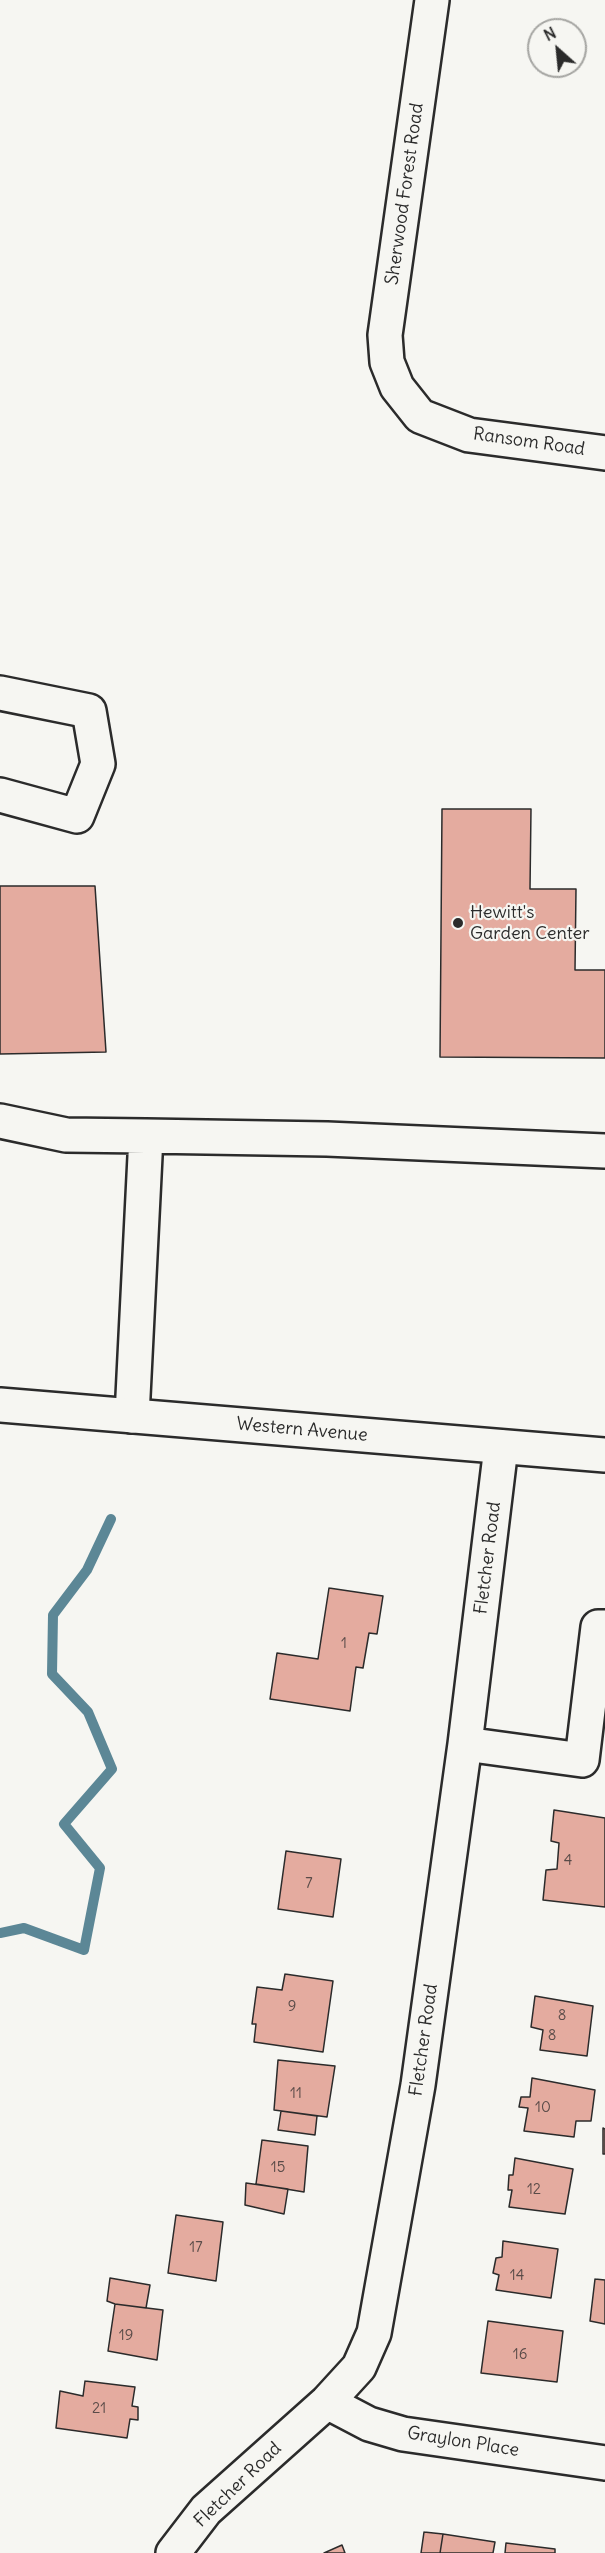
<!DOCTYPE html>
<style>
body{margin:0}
#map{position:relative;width:605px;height:2553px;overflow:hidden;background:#f6f6f2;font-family:Delius,sans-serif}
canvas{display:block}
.north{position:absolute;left:527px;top:18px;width:60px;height:60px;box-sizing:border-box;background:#f6f6f2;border:2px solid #a5a5a2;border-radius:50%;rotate:333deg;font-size:16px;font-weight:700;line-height:24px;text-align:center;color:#2b2b2b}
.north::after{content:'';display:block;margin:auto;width:21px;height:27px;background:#2b2b2b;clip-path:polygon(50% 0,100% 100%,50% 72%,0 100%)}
</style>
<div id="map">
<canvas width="605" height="2553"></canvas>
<div class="north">N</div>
</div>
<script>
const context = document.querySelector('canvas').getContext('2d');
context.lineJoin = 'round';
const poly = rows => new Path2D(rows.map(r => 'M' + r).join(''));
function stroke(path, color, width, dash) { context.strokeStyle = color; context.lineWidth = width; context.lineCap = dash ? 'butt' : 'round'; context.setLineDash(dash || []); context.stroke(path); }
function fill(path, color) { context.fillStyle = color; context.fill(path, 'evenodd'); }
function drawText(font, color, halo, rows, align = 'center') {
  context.font = font + ' Delius,sans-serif'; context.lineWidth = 4.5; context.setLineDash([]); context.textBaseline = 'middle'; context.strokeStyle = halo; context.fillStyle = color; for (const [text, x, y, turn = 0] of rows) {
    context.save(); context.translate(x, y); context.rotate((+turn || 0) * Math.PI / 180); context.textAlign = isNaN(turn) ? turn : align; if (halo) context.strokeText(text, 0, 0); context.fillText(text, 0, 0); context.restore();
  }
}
stroke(poly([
 [0,1933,24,1928,84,1950,100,1868,64,1824,112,1769,88,1712,52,1674,53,1615,87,1570,111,1519]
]), '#5c8796', 10);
const building = poly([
 [442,809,531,809,530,889,576,889,575,970,605,970,605,1058,440,1057,442,809],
 [0,886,95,886,106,1052,0,1054,0,886],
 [329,1588,383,1596,377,1634,369,1633,363,1668,356,1667,350,1711,270,1699,277,1653,318,1659,329,1588],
 [554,1810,605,1818,605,1907,543,1900,546,1870,557,1869,559,1843,551,1841,554,1810],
 [286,1851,341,1859,333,1917,278,1909,286,1851],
 [285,1974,333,1981,323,2052,254,2042,256,2024,252,2024,257,1987,282,1990,285,1974],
 [535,1996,593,2006,587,2056,540,2050,543,2030,531,2027,535,1996],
 [278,2060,335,2066,327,2117,274,2110,278,2060],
 [532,2078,595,2090,591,2121,576,2121,574,2137,524,2131,528,2108,519,2107,521,2097,530,2097,532,2078],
 [281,2111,317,2116,315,2135,278,2130,281,2111],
 [603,2128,605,2129,605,2154,603,2154,603,2128],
 [262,2140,308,2146,304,2192,256,2184,262,2140],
 [515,2158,573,2169,565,2214,509,2207,512,2190,508,2190,509,2175,513,2175,515,2158],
 [246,2183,288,2189,284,2214,245,2205,246,2183],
 [176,2215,223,2222,216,2281,168,2273,176,2215],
 [503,2241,558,2249,551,2298,496,2290,499,2275,493,2273,496,2258,502,2257,503,2241],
 [110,2278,150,2285,146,2308,115,2304,107,2301,110,2278],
 [595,2279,605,2280,605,2324,590,2321,595,2279],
 [115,2304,163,2310,157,2360,108,2351,115,2304],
 [488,2321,563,2331,557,2382,481,2373,488,2321],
 [85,2381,135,2387,132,2406,138,2407,138,2420,130,2419,127,2438,56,2428,60,2391,83,2396,85,2381],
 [424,2532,443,2534,440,2553,421,2553,424,2532],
 [443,2534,495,2542,493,2553,440,2553,443,2534],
 [506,2543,555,2549,555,2553,505,2553,506,2543],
 [342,2545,345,2553,324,2553,342,2545]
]);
fill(building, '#e4ab9f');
stroke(building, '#2b2b2b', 1.5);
const minor = poly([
 [432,0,385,335,387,362,397,387,420,416,469,435,605,453],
 [0,693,89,711,98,764,77,816,0,795],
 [0,1121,66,1135,146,1136,132,1416],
 [146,1136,327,1139,605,1151],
 [465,1744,582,1760,598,1627,605,1627],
 [327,2402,369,2424,403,2434,605,2463],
 [173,2553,206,2510,327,2402,359,2367,374,2333,418,2085,465,1744,501,1447]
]);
const major = poly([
 [0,1405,605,1455]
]);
stroke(minor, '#2b2b2b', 38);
stroke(major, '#2b2b2b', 38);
stroke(minor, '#f6f6f2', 33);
stroke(major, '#f6f6f2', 33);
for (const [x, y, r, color] of [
 [458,923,6,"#2b2b2b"]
]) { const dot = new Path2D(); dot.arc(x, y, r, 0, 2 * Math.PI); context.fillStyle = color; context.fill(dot); stroke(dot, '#f6f6f2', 2); }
drawText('15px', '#594b48', null, [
 ["1",344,1644],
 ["4",568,1861],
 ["7",309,1884],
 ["9",292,2007],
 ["8",562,2016],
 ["8",552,2036],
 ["11",296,2094],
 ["10",543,2108],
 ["15",278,2168],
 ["12",534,2190],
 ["17",196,2248],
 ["14",517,2276],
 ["19",126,2336],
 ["16",520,2355],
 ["21",99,2409]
]);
drawText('18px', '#2b2b2b', '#f6f6f2', [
 ["Sherwood Forest Road",405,194,-82],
 ["Ransom Road",529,442,8],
 ["Western Avenue",302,1430,5],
 ["Fletcher Road",488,1558,-83],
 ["Fletcher Road",424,2040,-82],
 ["Graylon Place",463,2442,9],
 ["Fletcher Road",238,2485,-44]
]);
drawText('18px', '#2b2b2b', '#f6f6f2', [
 ["Hewitt's",470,913],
 ["Garden Center",470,934]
], 'left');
</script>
